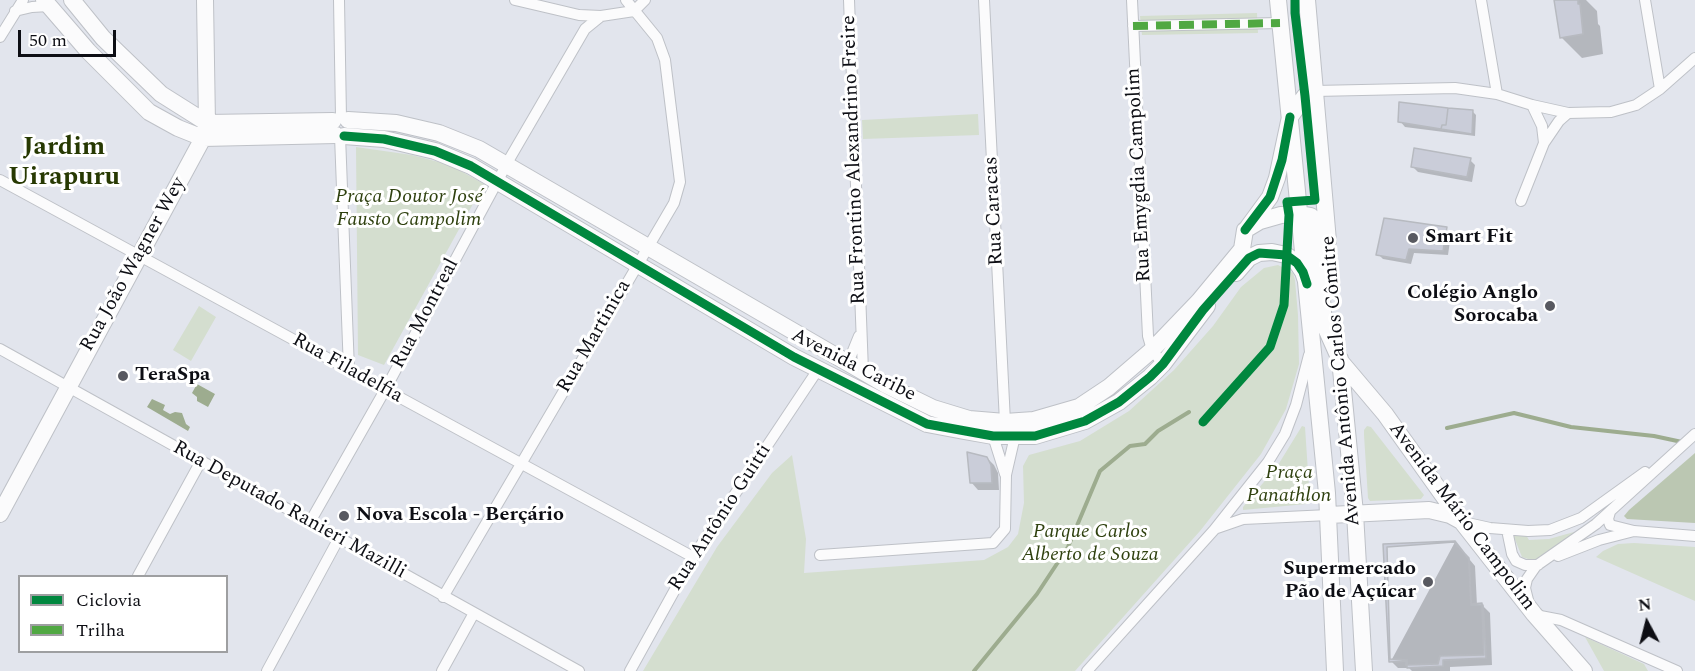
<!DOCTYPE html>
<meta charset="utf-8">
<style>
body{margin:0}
#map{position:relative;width:1695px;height:671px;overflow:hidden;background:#e2e5ed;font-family:Spectral,serif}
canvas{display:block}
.legend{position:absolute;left:18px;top:575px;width:210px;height:78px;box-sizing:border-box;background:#fff;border:2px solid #9e9fa1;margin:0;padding:8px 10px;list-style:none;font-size:18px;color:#0d0e14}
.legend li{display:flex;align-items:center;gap:12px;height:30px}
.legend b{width:30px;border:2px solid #9e9fa1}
.north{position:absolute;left:1617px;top:593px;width:60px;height:60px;-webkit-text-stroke:4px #fff;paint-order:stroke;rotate:353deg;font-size:16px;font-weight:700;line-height:24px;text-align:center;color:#0d0e14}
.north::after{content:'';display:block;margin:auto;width:21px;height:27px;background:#0d0e14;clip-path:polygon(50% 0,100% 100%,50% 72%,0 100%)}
.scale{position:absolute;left:18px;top:30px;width:98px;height:27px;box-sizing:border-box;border:3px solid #0d0e14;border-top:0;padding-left:8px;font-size:18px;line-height:21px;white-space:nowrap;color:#0d0e14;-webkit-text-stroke:4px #fff;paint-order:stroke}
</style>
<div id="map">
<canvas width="1695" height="671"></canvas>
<ul class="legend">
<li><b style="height:8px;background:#00873e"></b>Ciclovia</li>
<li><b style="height:8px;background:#50a842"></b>Trilha</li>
</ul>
<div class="north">N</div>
<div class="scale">50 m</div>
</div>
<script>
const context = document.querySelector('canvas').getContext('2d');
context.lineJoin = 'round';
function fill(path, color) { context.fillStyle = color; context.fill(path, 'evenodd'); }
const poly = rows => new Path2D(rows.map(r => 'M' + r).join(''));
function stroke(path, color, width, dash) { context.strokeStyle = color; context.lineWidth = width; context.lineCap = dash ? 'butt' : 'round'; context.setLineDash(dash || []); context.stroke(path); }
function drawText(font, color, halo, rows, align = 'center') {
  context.font = font + ' Spectral,serif'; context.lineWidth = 6; context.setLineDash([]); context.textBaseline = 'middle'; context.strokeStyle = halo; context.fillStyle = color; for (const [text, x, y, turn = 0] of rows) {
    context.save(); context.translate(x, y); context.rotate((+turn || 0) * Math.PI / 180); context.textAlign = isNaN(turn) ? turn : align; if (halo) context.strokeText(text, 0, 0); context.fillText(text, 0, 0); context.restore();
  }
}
fill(poly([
 [1257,13,1258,33,1142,35,1140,16],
 [978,114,979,135,863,139,862,120],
 [356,147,412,155,450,165,484,184,384,365,358,355],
 [1278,265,1293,273,1295,280,1298,315,1299,364,1286,409,1261,454,1200,531,1075,671,643,671,717,547,772,473,792,455,806,539,804,573,984,560,1008,547,1018,534,1024,503,1023,466,1029,455,1080,441,1129,411,1174,370,1213,326,1241,287,1264,268],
 [199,306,216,317,191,361,173,350],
 [1302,426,1305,427,1310,502,1306,504,1243,510,1243,507,1278,465],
 [1367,426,1371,427,1424,495,1421,499,1370,501,1368,498,1364,435,1364,430],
 [1574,532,1575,534,1537,559,1531,560,1522,557,1514,537,1514,535,1526,535,1529,540,1549,539],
 [1634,543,1695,547,1695,601,1596,557,1603,551,1618,544],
 [1585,637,1644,664,1648,671,1604,671]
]), '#d4decf');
fill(poly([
 [1695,453,1695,523,1627,519,1624,516,1629,510]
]), '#bbc7b2');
fill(poly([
 [197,384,215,394,208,407,197,401,197,397,192,393],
 [152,399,165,405,163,410,170,414,175,412,182,413,186,424,190,427,188,431,147,407]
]), '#9dac8f');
fill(poly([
 [1555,0,1586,0,1597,11,1598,24,1600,26,1603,54,1582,58,1561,37],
 [1472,111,1476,115,1475,136,1405,127,1400,121],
 [1470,160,1475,165,1472,182,1418,172,1413,167],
 [1446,229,1451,234,1448,255,1414,253,1411,264,1383,259,1378,254],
 [987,458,994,465,998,473,999,490,978,490,971,482],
 [1455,542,1475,566,1477,605,1481,604,1490,613,1492,665,1450,667,1450,671,1412,671,1409,668,1398,668,1391,661]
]), '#0003');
stroke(poly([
 [1447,428,1514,413,1571,427,1654,436,1682,442],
 [974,671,1037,594,1068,547,1100,471,1130,446,1145,444,1158,431,1189,412]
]), '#9dac8f', 4);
const building = poly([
 [1554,0,1578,0,1578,4,1580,4,1583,34,1560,38,1554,0],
 [1399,102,1448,108,1446,125,1442,125,1441,129,1398,122,1399,102],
 [1448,108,1473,110,1472,134,1441,129,1442,125,1446,125,1448,108],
 [1414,148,1471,158,1467,177,1411,167,1414,148],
 [1384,218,1447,227,1443,251,1409,249,1406,260,1376,255,1384,218],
 [967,452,987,457,991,465,992,483,970,483,967,452],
 [1455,541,1469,559,1471,605,1483,605,1486,658,1443,660,1443,666,1407,668,1407,661,1389,662,1383,544,1455,541],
 [1454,542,1469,558,1471,604,1482,603,1484,655,1440,656,1438,664,1406,665,1407,660,1390,659,1387,547,1454,542]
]);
fill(building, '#cacdd9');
stroke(building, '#b7bac0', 1.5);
const street = poly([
 [339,0,341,117],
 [515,0,579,15,601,16,634,11,645,0],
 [849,0,863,371],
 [984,0,1005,422],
 [1132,0,1148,336,1152,350,1163,364],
 [1481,0,1497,94],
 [1645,0,1660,89],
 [15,11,32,7,49,6],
 [1133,26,1280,23],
 [0,37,23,0],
 [1315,91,1455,88,1497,94,1532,105,1568,113,1611,112,1636,105,1660,89,1695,58],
 [1532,105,1542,126,1544,143],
 [340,136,349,370],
 [0,180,693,557],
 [1521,201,1544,143,1559,121,1568,113],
 [0,349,579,671],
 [848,363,859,336],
 [993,436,1005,474],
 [1610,512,1608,519,1610,525,1634,531,1695,536],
 [310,522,385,390,510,158,585,29,601,16],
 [1463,522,1490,528,1528,531,1550,530,1581,518,1645,472],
 [1217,528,1243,519,1329,515],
 [1507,530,1512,554,1516,561,1525,565,1538,565],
 [820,555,993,543,1005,529,1006,475,1015,436],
 [1558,556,1599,540,1634,531],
 [138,576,201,461],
 [443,597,674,203,680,182,665,60,657,38,626,0],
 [1529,604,1525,588,1527,579,1536,566,1596,524,1695,434],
 [1535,615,1561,620,1677,671],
 [267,671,339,538],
 [442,671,474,613],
 [630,671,693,557,819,368],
 [1087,671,1214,530,1268,462,1285,434,1296,405,1309,355]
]);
const secondary = poly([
 [44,0,88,51,149,112,178,128,203,138,336,135],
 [72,0,103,38,161,94,207,123,333,121],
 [1278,0,1327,493,1335,671],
 [1307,0,1328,241],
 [348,120,396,123,439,133,479,149,886,385,933,408,969,419,1005,422,1034,420,1079,407,1109,387,1152,350,1199,301,1242,249,1245,230,1260,221,1281,215,1300,214,1311,216,1316,224,1324,324,1341,362,1385,414,1462,522,1534,614,1584,671],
 [344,136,384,139,435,151,471,166,794,357,927,424,964,431,993,436,1035,436,1085,421,1119,402,1150,377,1163,364,1207,306],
 [1248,227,1270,197,1277,178,1290,117,1305,96,1315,91],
 [1236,273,1249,258,1259,253,1272,252,1286,255,1297,263,1303,272,1307,284],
 [1340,359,1355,513,1364,671],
 [0,514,203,138,207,123,205,0],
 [1329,515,1429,510,1450,515,1461,521]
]);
stroke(street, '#bec1c7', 12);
stroke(secondary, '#bec1c7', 18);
stroke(street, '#fbfbfc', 10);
stroke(secondary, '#fbfbfc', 16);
stroke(poly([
 [1133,26,1280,23]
]), '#50a842', 8, [15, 8]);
stroke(poly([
 [344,136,384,139,435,151,471,166,794,357,927,424,993,436,1035,436,1085,421,1119,402,1150,377,1163,364,1203,310,1249,258,1259,253,1286,255,1297,263,1303,272,1307,284],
 [1245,230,1270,197,1282,160,1290,117],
 [1203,422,1270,347,1284,305,1289,215,1287,202,1315,200,1305,96,1295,13,1295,0]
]), '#00873e', 9);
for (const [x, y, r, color] of [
 [1413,238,6,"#585960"],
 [1550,306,6,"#585960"],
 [123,376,6,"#585960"],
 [344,516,6,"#585960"],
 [1428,582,6,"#585960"]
]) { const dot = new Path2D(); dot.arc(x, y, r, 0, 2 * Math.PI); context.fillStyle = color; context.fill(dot); stroke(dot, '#fff', 2); }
drawText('20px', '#0d0e14', '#fff', [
 ["Rua Frontino Alexandrino Freire",855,160,-92],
 ["Rua Emygdia Campolim",1140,175,-93],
 ["Rua Caracas",995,211,-93],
 ["Rua João Wagner Wey",134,265,-61],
 ["Rua Montreal",426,314,-62],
 ["Rua Martinica",595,337,-60],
 ["Avenida Caribe",853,366,27],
 ["Rua Filadelfia",347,369,29],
 ["Avenida Antônio Carlos Cômitre",1342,381,-95],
 ["Rua Deputado Ranieri Mazilli",289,511,29],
 ["Avenida Mário Campolim",1461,517,53],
 ["Rua Antônio Guitti",721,518,-57]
]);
drawText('italic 20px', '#2f410f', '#fff', [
 ["Praça Doutor José",409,198],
 ["Fausto Campolim",409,221],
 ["Praça",1289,474],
 ["Panathlon",1289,497],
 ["Parque Carlos",1090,533],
 ["Alberto de Souza",1090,556]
]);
drawText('bold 20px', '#0d0e14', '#fff', [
 ["Smart Fit",1425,238],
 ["Colégio Anglo",1538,294,"right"],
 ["Sorocaba",1538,317,"right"],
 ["TeraSpa",135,376],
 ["Nova Escola - Berçário",356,516],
 ["Supermercado",1416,570,"right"],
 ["Pão de Açúcar",1416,593,"right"]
], 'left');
drawText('bold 26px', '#273902', '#fff', [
 ["Jardim",64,149],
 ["Uirapuru",64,179]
]);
</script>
